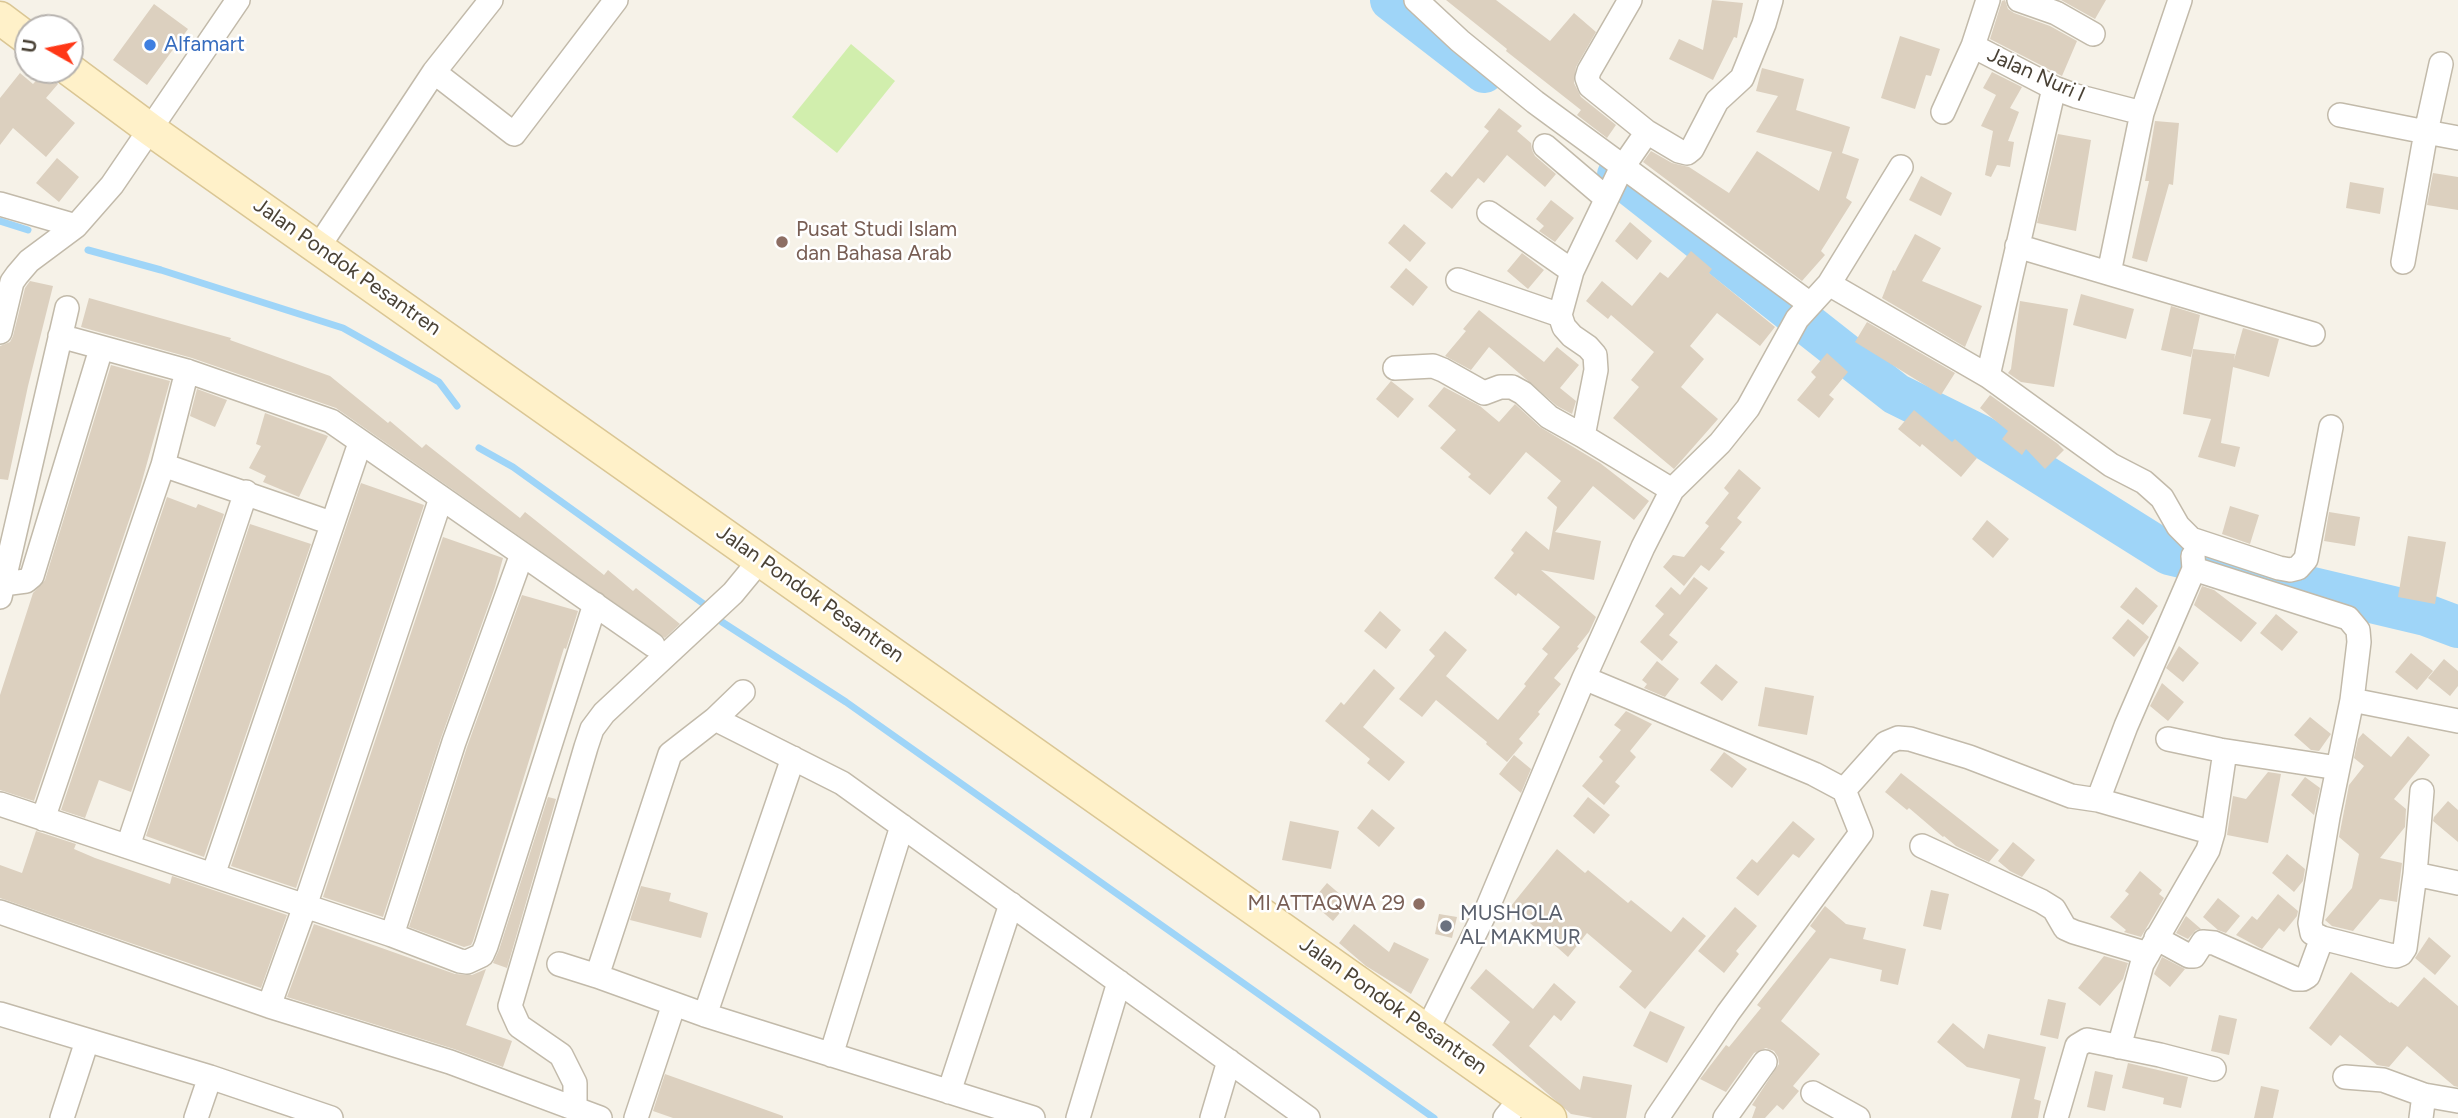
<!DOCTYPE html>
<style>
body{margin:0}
#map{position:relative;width:2458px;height:1118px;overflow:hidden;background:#f6f2e8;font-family:Figtree,sans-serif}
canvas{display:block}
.north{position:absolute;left:14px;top:14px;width:70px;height:70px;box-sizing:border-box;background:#fff;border:2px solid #b7b3af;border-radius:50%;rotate:279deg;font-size:19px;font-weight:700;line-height:28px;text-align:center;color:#4a4236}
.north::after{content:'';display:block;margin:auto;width:24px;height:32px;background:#ff3716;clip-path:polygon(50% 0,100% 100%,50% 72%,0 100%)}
</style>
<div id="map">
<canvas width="2458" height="1118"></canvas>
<div class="north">U</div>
</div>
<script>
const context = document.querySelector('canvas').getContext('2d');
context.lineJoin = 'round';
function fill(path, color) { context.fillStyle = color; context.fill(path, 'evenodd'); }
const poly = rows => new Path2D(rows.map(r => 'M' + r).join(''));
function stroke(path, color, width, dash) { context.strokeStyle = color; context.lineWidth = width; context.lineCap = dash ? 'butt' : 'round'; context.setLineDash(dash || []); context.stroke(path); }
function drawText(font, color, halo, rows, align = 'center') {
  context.font = font + ' Figtree,sans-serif'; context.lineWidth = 5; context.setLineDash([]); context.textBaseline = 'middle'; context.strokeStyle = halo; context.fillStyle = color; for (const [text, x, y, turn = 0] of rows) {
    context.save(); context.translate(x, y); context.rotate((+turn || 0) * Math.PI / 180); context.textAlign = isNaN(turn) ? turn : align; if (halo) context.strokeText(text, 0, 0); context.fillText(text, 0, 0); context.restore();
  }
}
fill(poly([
 [851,44,895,81,837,153,792,117]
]), '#d1eead');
stroke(poly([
 [0,221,28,230],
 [88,250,161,270,343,328,439,382,457,406],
 [479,448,513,467,708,607],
 [722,622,846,702,1434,1118]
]), '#9fd5f8', 7);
stroke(poly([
 [1391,0,1484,72],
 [1618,175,1896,394,1981,436,2169,554,2426,615,2458,627]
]), '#9fd5f8', 42);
fill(poly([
 [1446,0,1496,0,1550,41,1574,13,1596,32,1576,67,1574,83,1581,97,1616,125,1607,138,1577,115,1581,110,1506,51,1507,49],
 [1712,0,1743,3,1737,38,1734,37,1713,80,1669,59,1679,39,1703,50],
 [2005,0,2008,9,2014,13,2050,26,2077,41,2062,76,1990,39,2002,1],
 [2061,0,2106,0,2095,19],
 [154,4,188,29,147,85,113,60],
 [1900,36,1940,49,1931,76,1926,75,1915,109,1881,98],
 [1762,68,1804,79,1796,110,1850,127,1842,153,1859,159,1846,198,1852,202,1821,251,1825,255,1802,281,1643,162,1651,151,1672,163,1689,167,1729,193,1757,151,1819,191,1832,152,1756,132,1778,96,1756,91],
 [45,71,58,84,46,98,75,123,46,157,13,128,0,145,0,98,20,73,33,84],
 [1992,72,2022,87,2010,108,2019,112,2008,141,2014,142,2010,167,1997,165,1991,177,1985,175,1993,131,1981,126,1996,95,1983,88],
 [1499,108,1522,126,1517,131,1531,143,1532,150,1535,156,1556,174,1545,187,1507,155,1484,183,1478,178,1452,209,1430,191,1446,172,1452,177,1489,131,1484,127],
 [2155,121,2179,123,2173,185,2169,184,2147,262,2132,258,2149,181,2145,181],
 [2058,134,2091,140,2076,231,2037,223],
 [57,158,79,177,59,202,36,183],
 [2433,173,2458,177,2458,210,2427,205],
 [1921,176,1952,193,1941,216,1909,200],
 [2350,182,2384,188,2380,214,2346,208],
 [1551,200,1574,218,1555,242,1539,231,1544,226,1536,219],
 [1630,222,1652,241,1637,260,1615,241],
 [1404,224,1426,243,1410,262,1388,243],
 [1915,234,1941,248,1922,281,1982,306,1965,347,1882,298,1893,270,1895,271],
 [1691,251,1712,269,1709,273,1775,327,1760,346,1717,313,1690,346,1704,359,1681,387,1718,419,1674,469,1613,418,1639,387,1631,380,1654,352,1611,315,1608,319,1586,301,1602,281,1632,306,1660,272,1668,278],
 [1522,253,1544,270,1528,289,1507,271],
 [1406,268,1428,287,1413,306,1390,287],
 [30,281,53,286,28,386,8,480,0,479,0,346,10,342,13,336,25,288],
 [2081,294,2134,309,2126,339,2073,325],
 [89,298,231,338,230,340,330,376,388,423,390,421,422,448,426,444,520,518,525,512,604,575,608,570,633,591,636,588,680,624,665,638,336,408,192,358,81,327],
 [2020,301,2068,309,2054,387,2021,382,2008,373,2011,369],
 [2171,306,2200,315,2191,357,2161,350],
 [1479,310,1544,362,1557,347,1579,365,1560,388,1576,401,1572,414,1557,406,1489,347,1471,370,1445,356,1466,331,1463,329],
 [1867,322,1955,373,1941,395,1855,342],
 [2243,328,2279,339,2269,377,2233,367,2221,443,2240,447,2235,467,2198,457,2211,419,2183,414,2193,349,2235,354,2234,360],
 [1827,353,1848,372,1829,395,1834,399,1819,418,1797,400,1816,377,1811,372],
 [111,365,170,381,140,488,34,801,0,790,0,695,33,593,45,580],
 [1391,381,1414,399,1398,418,1376,399],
 [1444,387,1480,406,1499,422,1515,404,1540,427,1600,463,1649,501,1634,520,1593,486,1555,532,1601,541,1594,580,1541,570,1596,617,1589,632,1577,647,1579,648,1554,678,1561,684,1538,712,1540,714,1519,739,1523,743,1507,762,1486,744,1487,742,1436,700,1422,717,1399,699,1435,656,1429,650,1445,631,1467,650,1446,676,1498,720,1526,686,1524,684,1548,654,1542,649,1560,627,1518,593,1516,596,1494,578,1514,553,1511,550,1526,531,1549,550,1557,507,1547,498,1561,481,1526,452,1490,495,1468,477,1471,474,1440,448,1456,430,1428,406],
 [197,389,227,400,215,427,190,416],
 [1990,395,2058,444,2064,450,2045,469,2026,449,2022,455,2002,439,2008,431,1980,408],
 [1914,410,1952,442,1955,439,1977,458,1961,477,1922,444,1920,447,1898,429],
 [265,413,328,436,299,497,263,482,266,476,249,468,261,446,256,444],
 [1739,469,1761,488,1737,518,1742,522,1720,549,1725,552,1709,571,1701,565,1684,586,1663,567,1673,555,1684,557,1709,526,1705,523,1729,493,1724,488],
 [361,483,424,505,296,888,231,866],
 [167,497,196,508,198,504,224,514,131,792,99,780,85,818,61,810],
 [2230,506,2259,515,2250,544,2222,534],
 [2329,512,2360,517,2355,546,2324,541],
 [1987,520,2009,539,1993,558,1972,539],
 [250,524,311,544,204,857,146,836],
 [2408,536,2446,542,2435,604,2398,597],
 [443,537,503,558,495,587,441,738,383,917,323,897],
 [1694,577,1708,588,1669,635,1678,642,1662,661,1640,642,1664,614,1655,606,1671,587,1680,595],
 [2202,586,2214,590,2257,623,2241,642,2194,605],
 [2136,587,2158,606,2143,625,2120,607],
 [522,595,578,611,566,649,564,648,473,941,471,945,464,947,409,927,467,747],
 [1380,611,1401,630,1386,649,1364,631],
 [2276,614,2298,632,2282,651,2260,633],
 [2128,619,2149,637,2134,657,2112,638],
 [2179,646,2199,663,2183,682,2166,668],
 [2411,653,2433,671,2417,690,2395,672],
 [2444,659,2458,671,2458,686,2450,696,2428,678],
 [1657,661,1679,679,1665,697,1644,688,1647,684,1642,680],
 [1716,664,1738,682,1722,701,1700,683],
 [1374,669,1395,688,1363,727,1405,762,1389,781,1367,763,1370,759,1325,721,1341,702,1344,705],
 [2162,683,2184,702,2168,721,2150,706],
 [1765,687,1814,696,1807,735,1758,726],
 [1626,711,1652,724,1630,751,1636,757,1615,782,1620,786,1604,805,1582,786,1603,761,1599,757,1621,730,1614,725],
 [2310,717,2331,734,2319,751,2311,750,2294,735],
 [2363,733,2391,757,2408,736,2430,755,2394,799,2406,809,2405,827,2380,858,2402,863,2397,902,2380,899,2353,931,2332,926,2325,920,2352,888,2359,854,2339,837,2349,785,2364,766,2354,758,2358,739],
 [1724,752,1747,769,1732,788,1710,770],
 [1514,755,1531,769,1521,793,1499,774],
 [2268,772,2281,774,2268,843,2227,835,2233,796,2246,799],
 [1901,773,1999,850,1989,862,1956,846,1944,836,1943,837,1909,808,1907,810,1885,792],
 [2305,777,2320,788,2314,815,2291,795],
 [548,797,556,799,507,968,493,963,499,950],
 [1588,797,1610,815,1594,834,1573,816],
 [2448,801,2458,810,2458,842,2433,821,2434,817],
 [1372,809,1395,828,1379,847,1357,828],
 [1290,821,1339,831,1331,869,1282,860],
 [1793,821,1815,839,1799,858,1793,854,1758,896,1736,878,1752,859,1757,863],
 [36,831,76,844,74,849,95,858,170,884,172,876,287,915,261,988,0,898,0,865,22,873],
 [2013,842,2035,860,2022,877,2010,871,1998,861],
 [1557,849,1585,873,1588,870,1628,903,1631,900,1671,932,1683,917,1706,936,1645,1009,1619,987,1632,971,1587,933,1568,957,1511,906],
 [2287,854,2305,869,2303,881,2294,892,2272,873],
 [2140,871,2162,890,2159,894,2164,898,2141,937,2124,932,2126,930,2110,917,2129,894,2125,891],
 [1327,883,1349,902,1333,921,1311,902],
 [641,886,671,893,669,901,708,913,701,938,630,920],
 [1931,890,1949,894,1941,930,1923,926],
 [2278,894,2298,911,2297,916,2284,932,2279,928,2262,949,2236,935,2252,916,2257,920],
 [2218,898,2240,916,2226,933,2218,930,2203,917],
 [1825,906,1846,924,1866,928,1863,939,1906,949,1898,985,1880,981,1882,970,1830,958,1781,1021,1820,1054,1793,1086,1799,1091,1783,1110,1777,1105,1765,1118,1752,1118,1756,1107,1752,1105,1779,1064,1778,1057,1774,1051,1766,1048,1754,1053,1726,1092,1700,1079,1726,1045,1729,1047,1761,1008,1757,1005,1816,931,1810,926],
 [1735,907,1757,926,1736,951,1739,954,1724,973,1698,951],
 [1439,914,1457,917,1452,938,1435,934],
 [2186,916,2201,929,2196,930,2188,939,2176,933],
 [314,924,455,974,472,975,486,969,466,1025,512,1041,503,1067,454,1049,287,997],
 [1354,924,1389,952,1394,942,1429,959,1411,994,1366,966,1339,943],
 [2429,937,2451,956,2435,975,2415,958],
 [2104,956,2128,963,2123,979,2100,1006,2078,988],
 [2162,957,2185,969,2170,987,2154,974],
 [1486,969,1533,1009,1554,983,1576,1002,1561,1021,1554,1015,1529,1046,1580,1090,1583,1076,1632,1085,1626,1118,1593,1118,1571,1114,1492,1045,1510,1022,1470,988],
 [2351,972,2390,1003,2391,1002,2398,1007,2424,977,2458,1006,2458,1087,2454,1086,2407,1046,2389,1067,2377,1065,2340,1035,2331,1046,2309,1028],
 [2048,999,2066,1003,2058,1039,2040,1035],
 [1650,1011,1685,1027,1667,1063,1633,1046],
 [2219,1015,2237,1019,2229,1055,2211,1051],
 [1953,1023,1984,1049,1988,1034,2046,1047,2034,1099,2041,1101,2038,1118,2011,1118,2020,1079,1967,1067,1937,1042],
 [2128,1063,2188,1077,2181,1108,2163,1104,2164,1098,2122,1088],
 [2095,1071,2113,1075,2105,1111,2087,1107],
 [665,1074,783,1116,783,1118,673,1118,653,1111],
 [2261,1086,2279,1090,2273,1118,2254,1118]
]), '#dcd0bf');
const street = poly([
 [1416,0,1460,41,1535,102,1810,304],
 [1630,0,1589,71,1587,78,1590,86,1647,132],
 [2019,0,2056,13,2093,34],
 [1973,46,2054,88,2076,96,2142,113],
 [434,72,514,134,616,0],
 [1943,112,1973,46,1988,0],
 [2340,115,2426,132,2441,64],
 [1545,146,1606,198],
 [0,204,76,226],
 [1489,213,1572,271],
 [319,246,434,72,491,0],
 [2017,246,2313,334],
 [2403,262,2426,132,2458,138],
 [2109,273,2142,113,2180,0],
 [1458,280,1560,315],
 [1829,284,1988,376,2111,465,2144,482,2162,498,2178,526,2191,539,2279,568,2290,570,2298,568,2306,559,2331,427],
 [0,332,12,282,17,275,29,261,76,226,112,185,238,0],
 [60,336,187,371,331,421,653,645],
 [1395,368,1433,366,1443,370,1484,393,1500,387,1512,387,1523,393,1549,417,1583,436],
 [1988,376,2054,88],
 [163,465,331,523],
 [1672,490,1720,443,1748,408,1797,319,1829,284,1901,167],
 [2194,569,2348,618,2358,630,2359,642,2352,700,2328,817,2310,923,2312,933,2322,938,2389,955,2396,956,2401,954,2405,948,2415,874,2422,791],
 [3,584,26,581,32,576,101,349],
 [0,597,67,308],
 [1584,678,1814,774,1844,790,1861,833,1728,1013,1657,1118],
 [743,692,715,719,670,754,597,976,705,1015,1033,1118],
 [2352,700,2458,721],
 [715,719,842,783,1308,1118],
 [2168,739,2220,750,2338,768],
 [1844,790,1886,743,1898,738,1910,739,1969,757,2071,796,2098,800,2126,726,2194,569,2193,556],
 [2098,800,2213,833],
 [0,804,392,935,460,961,467,962,482,955,486,946,595,604],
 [43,819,163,465,187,371],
 [128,846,246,492],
 [1922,846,2041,901,2054,909,2065,928,2074,932,2148,954],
 [2415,874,2458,883],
 [213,875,360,443],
 [0,912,269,1006,450,1062,600,1118],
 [392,935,454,742,522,554],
 [2156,938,2189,956,2194,956,2203,942,2214,943,2296,979,2303,979,2308,976,2322,938],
 [559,964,597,976],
 [269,1006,305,906,441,498],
 [0,1014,210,1077,331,1118],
 [705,1015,793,758],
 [1427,1030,1487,909,1584,678,1643,547,1672,490,1583,436,1596,370,1595,355,1588,347,1572,336,1564,327,1560,315,1572,271,1620,171,1647,132,1679,151,1687,153,1692,149,1717,101,1742,78,1764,24,1771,0],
 [2119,1047,2142,964,2208,850,2213,833,2224,758,2220,750],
 [831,1055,902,826],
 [2345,1077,2383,1080,2424,1095,2458,1101],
 [949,1092,1011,904],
 [1813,1093,1858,1118],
 [575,1109,575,1083,561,1055,519,1026,510,1006,586,747,592,729,604,713,733,593,761,559],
 [62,1118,87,1041],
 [196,1118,210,1077],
 [636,1118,674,1004],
 [1078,1118,1119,982],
 [1212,1118,1229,1061],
 [1505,1118,1522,1097],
 [1725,1118,1765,1062],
 [2056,1118,2077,1046,2087,1040,2160,1055,2214,1069],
 [2421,1118,2424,1095]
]);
const secondary = poly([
 [0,18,28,39],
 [70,70,151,130,1550,1118]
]);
stroke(street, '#c2baaa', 26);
stroke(secondary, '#dac694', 35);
stroke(street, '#fff', 23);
stroke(secondary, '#fff1c9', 32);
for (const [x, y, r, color] of [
 [150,45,7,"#3f7fe0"],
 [782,242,7,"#8d6e63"],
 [1419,904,7,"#8d6e63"],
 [1446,926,7,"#6b7280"]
]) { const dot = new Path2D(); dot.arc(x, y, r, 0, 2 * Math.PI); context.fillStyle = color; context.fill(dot); stroke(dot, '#fff', 2.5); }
drawText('21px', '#366cbe', '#fff', [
 ["Alfamart",164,45]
], 'left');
drawText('21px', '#4a4236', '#fff', [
 ["Jalan Nuri I",2036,75,24],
 ["Jalan Pondok Pesantren",347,267,35],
 ["Jalan Pondok Pesantren",810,594,35],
 ["Jalan Pondok Pesantren",1393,1006,35]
]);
drawText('21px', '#785e54', '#fff', [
 ["Pusat Studi Islam",796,230],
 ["dan Bahasa Arab",796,254],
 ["MI ATTAQWA 29",1405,904,"right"]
], 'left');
drawText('21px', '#5b616d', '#fff', [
 ["MUSHOLA",1460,914],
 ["AL MAKMUR",1460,938]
], 'left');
</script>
